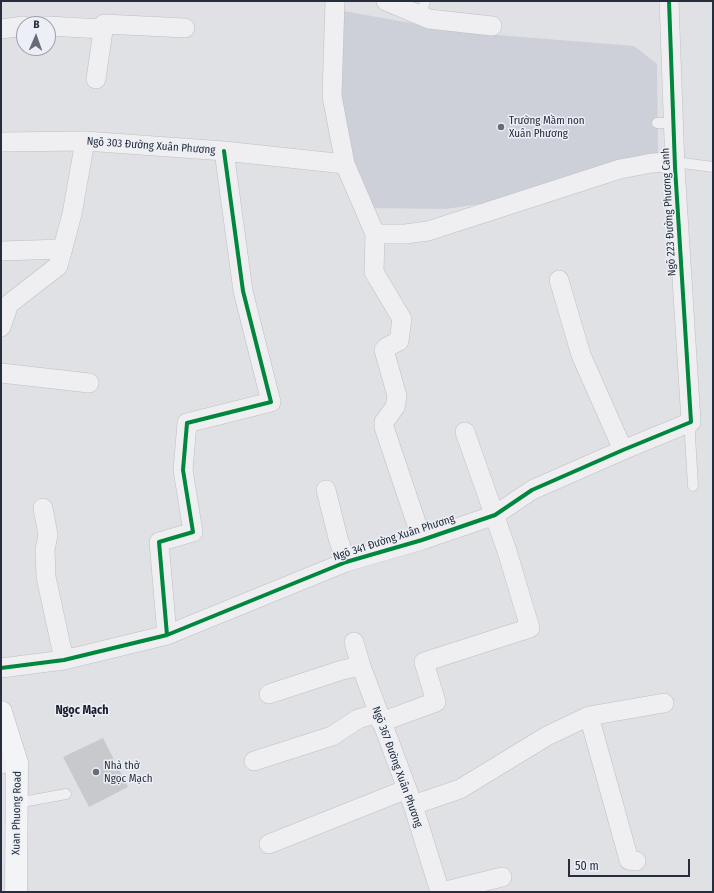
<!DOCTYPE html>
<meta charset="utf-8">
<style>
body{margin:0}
#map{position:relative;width:714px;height:893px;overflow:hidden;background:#dfe1e5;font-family:"Fira Sans Condensed",sans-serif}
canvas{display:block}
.frame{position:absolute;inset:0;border:2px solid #262d3d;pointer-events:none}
.north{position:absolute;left:16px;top:16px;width:40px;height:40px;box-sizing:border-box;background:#eceff5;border:1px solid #9da1ab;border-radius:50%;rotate:2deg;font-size:11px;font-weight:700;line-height:16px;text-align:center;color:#262d3d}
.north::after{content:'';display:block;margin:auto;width:14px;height:18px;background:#676c78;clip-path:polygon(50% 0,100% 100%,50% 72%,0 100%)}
.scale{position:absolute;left:568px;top:859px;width:122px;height:18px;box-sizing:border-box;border:2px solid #262d3d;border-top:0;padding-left:5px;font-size:12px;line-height:14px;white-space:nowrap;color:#262d3d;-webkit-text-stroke:3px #eceff5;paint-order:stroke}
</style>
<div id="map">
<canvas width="714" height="893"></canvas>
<div class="frame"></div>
<div class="north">B</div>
<div class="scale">50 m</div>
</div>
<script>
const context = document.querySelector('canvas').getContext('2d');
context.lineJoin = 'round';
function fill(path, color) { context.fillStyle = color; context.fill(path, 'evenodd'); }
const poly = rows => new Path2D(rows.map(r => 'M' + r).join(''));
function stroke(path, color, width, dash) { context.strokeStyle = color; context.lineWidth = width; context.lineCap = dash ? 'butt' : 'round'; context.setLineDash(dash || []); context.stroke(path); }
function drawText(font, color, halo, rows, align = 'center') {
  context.font = font + ' "Fira Sans Condensed",sans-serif'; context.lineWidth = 3; context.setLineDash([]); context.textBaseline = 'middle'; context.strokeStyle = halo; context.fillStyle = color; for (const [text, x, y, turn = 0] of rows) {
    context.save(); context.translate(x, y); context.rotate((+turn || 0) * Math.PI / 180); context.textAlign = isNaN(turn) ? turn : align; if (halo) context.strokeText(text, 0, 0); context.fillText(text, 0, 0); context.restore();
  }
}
fill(poly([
 [344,11,460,32,634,46,657,64,658,155,512,199,446,209,369,208,351,163,340,98]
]), '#cdd0d8');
fill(poly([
 [103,738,128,787,89,807,63,757]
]), '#c7c9cd');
const lane = poly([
 [421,16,425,1],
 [657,123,673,123],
 [675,162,713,167],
 [691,422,690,436,693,486],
 [17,803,66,794]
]);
const street = poly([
 [335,1,332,96,345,164,375,234,374,272,402,319,399,341,387,347,384,350,397,396,395,407,384,422,384,427,422,540],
 [386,1,429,19,492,26],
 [48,26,102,29],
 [1,29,24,26],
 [96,79,104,24,185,28],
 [1,142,85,141,224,151,345,164],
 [375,234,405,234,428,231,620,169,652,163,675,162],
 [1,251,63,249],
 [559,280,581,355,623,450],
 [1,327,9,304,58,266,72,214,85,141],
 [1,373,89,383],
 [326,490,338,538,346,562],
 [43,508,48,535,45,550,46,577,64,660],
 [167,635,159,542,193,532,183,470,187,423,271,402,243,291,224,151],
 [354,642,361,666,413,805,440,892],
 [1,668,64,660,167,635,346,562,422,540,495,515,532,490,623,450,691,422,675,167,669,1],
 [269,694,342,670,361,666],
 [589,716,629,860,636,861],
 [381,722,436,702,424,662,530,628,507,551,465,432],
 [254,761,332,736,358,719,378,713],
 [1,764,16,759],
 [413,805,460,789,547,736,589,716,664,703],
 [269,844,407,789],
 [442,892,502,877]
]);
const primary = poly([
 [1,712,17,763,16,892]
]);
stroke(lane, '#bdbfc3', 11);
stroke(street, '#bdbfc3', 20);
stroke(primary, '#bbbec3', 23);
stroke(lane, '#efeff1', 10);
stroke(street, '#efeff1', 19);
stroke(primary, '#f3f4f5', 22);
stroke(poly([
 [167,635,159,542,193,532,183,470,187,423,271,402,243,291,224,151],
 [1,668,64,660,167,635,346,562,422,540,495,515,532,490,623,450,691,422,675,167,669,1]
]), '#00873e', 4);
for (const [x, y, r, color] of [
 [501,127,4,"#676c78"],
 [96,772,4,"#676c78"]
]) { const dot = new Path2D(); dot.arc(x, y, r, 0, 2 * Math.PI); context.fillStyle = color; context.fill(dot); stroke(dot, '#eceff5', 1.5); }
drawText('11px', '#262d3d', '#eceff5', [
 ["Trường Mầm non",509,121],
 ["Xuân Phương",509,134],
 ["Nhà thờ",104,766],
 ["Ngọc Mạch",104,779]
], 'left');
drawText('11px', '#262d3d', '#eceff5', [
 ["Ngõ 303 Đường Xuân Phương",151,146,4],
 ["Ngõ 223 Đường Phương Canh",669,212,-93],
 ["Ngõ 341 Đường Xuân Phương",394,538,-18],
 ["Ngõ 367 Đường Xuân Phương",397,767,70],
 ["Xuan Phuong Road",17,813,-89]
]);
drawText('bold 12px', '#191e2e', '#eceff5', [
 ["Ngọc Mạch",82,711]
]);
</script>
